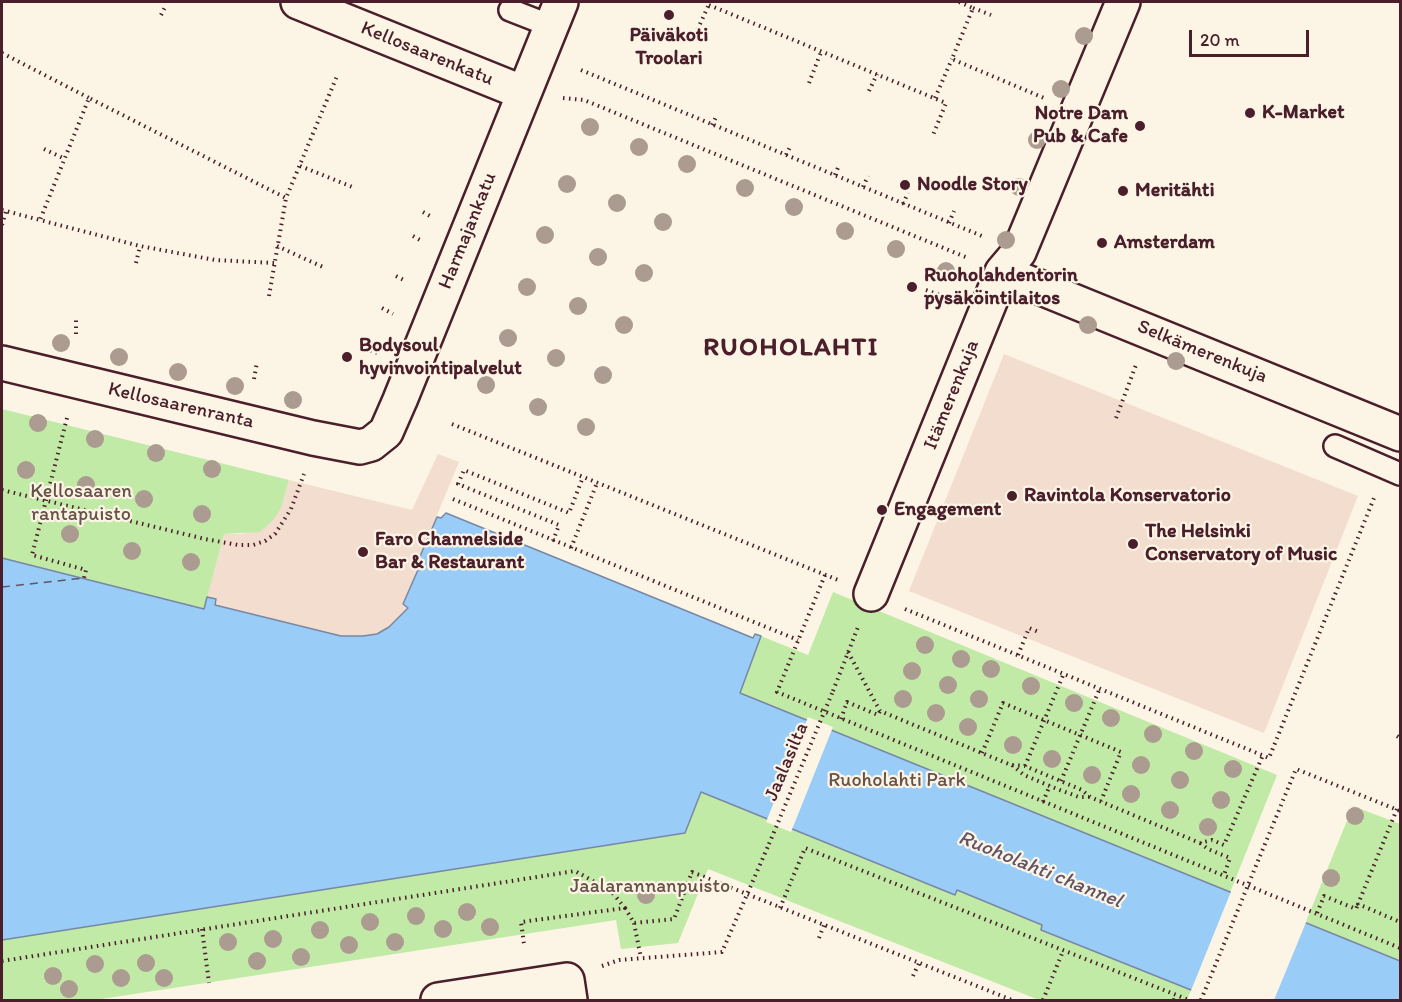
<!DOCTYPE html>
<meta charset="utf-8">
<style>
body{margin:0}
#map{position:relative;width:1402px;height:1002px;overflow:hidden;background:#fcf5e5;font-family:Itim,sans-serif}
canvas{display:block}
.frame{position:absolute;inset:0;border:3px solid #4a1f2b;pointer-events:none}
.scale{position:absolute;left:1189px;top:30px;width:120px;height:27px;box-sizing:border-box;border:3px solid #4a1f2b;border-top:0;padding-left:8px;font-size:18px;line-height:21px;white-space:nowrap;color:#4a1f2b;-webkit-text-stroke:4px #fcf5e5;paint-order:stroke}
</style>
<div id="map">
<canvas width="1402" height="1002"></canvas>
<div class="frame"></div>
<div class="scale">20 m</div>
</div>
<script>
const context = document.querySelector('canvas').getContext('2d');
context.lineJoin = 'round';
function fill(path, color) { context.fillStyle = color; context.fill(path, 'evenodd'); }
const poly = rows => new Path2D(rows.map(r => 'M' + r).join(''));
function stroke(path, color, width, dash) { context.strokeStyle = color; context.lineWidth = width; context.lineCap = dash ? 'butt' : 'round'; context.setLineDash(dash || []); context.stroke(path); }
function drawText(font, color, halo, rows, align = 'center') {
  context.font = font + ' Itim,sans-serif'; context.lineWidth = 4.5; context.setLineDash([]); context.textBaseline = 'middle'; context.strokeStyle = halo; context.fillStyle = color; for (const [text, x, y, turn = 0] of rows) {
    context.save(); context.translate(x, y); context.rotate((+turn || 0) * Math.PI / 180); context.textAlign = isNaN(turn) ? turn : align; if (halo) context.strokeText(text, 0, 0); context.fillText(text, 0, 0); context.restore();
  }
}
fill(poly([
 [1004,354,1358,496,1264,733,909,591],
 [438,454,459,462,418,561,421,563,403,604,409,608,389,627,377,634,363,636,341,636,214,605,215,599,207,597,224,534,243,534,281,508,289,480,412,510]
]), '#f2ddce');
fill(poly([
 [2,409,289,480,281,508,273,520,260,532,224,534,204,609,2,558],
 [833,592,1277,775,1187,1000,1039,1000,708,869,678,943,621,949,616,920,95,1000,2,1000,2,940,685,833,761,636,808,655],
 [1353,806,1400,824,1400,1000,1274,1000]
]), '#c0eaa6');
const water = poly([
 [446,513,753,638,755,634,761,636,740,693,1400,961,1400,1000,1216,1000,1041,930,1042,925,957,890,955,895,701,792,685,833,2,940,2,558,204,609,207,597,216,599,215,605,341,636,363,636,377,634,389,627,408,608,403,604,421,563,418,561,437,517,441,518,446,513]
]);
fill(water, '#99cdf7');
stroke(water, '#7987a5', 1.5);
fill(poly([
 [808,717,833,727,791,832,766,822],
 [1232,889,1307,920,1274,1000,1208,1000,1190,993]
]), '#fcf5e5');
stroke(poly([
 [2,587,84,578]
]), '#625368', 1.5, [8, 6]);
const lane = poly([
 [510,10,551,26],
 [1335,446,1400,474]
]);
const street = poly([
 [298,2,524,93],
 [1002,272,1400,434],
 [2,363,313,438,360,447,371,444,386,432,400,400,561,2],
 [871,594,1002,272,1019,252,1123,2],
 [438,1000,567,980,570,1000]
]);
stroke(lane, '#4a1f2b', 26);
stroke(street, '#4a1f2b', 38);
stroke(poly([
 [959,2,973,8,952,59,1044,98],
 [709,5,946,103,933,135],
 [973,8,991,15],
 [161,15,165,7],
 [695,35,710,2],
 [2,53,89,98],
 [581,70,982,236],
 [809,83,821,52],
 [869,91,877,74],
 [563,98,584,100,968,258],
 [935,98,952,59],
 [712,125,717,115],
 [44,149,65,159],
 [786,155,791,145],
 [300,166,355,188],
 [835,175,839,165],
 [863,187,868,176],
 [903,204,908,193],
 [2,210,40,220],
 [423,212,432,217],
 [949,223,954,211],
 [2,225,6,211],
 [413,236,422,241],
 [277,246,323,267],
 [136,263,140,246],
 [274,263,215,260,140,246,40,220,89,98,286,198,337,76],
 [396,276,406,281],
 [926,290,951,299],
 [269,296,286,198],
 [382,308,393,314],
 [76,334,76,320],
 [365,348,377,353],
 [359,362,371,368],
 [254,379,257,362],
 [67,418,32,555,86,570,84,578],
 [1116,418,1136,365],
 [452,424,838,580],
 [2,490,205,539,238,545,253,545,265,541,275,534,291,509,304,474],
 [453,499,798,640],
 [553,541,559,525,458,484,464,470,569,513,583,477],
 [571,548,597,483],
 [825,575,777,692,1400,948],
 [905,609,1269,758,1374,498],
 [848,652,880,711,1011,765,1025,766,1082,790,1090,797,1200,843,1212,840,1224,845,1263,755],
 [1018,655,1029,628,1039,632],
 [833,691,858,627],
 [841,719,847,702,878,715,880,711],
 [1397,736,1400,738],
 [982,753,1003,703,1121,752,1101,801],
 [1012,765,1024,775,1057,789,1079,797,1089,797],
 [1025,766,1064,673],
 [1061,781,1100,688],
 [1043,802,1050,785],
 [1397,809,1358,904,1400,922],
 [1200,843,1208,849,1230,858,1224,875],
 [1260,856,1296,769,1400,811],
 [625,908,634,923,674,919,692,872,1012,1000],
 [780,908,805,848,1189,1000],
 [1317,913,1324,896,1356,909,1358,904],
 [634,923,641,958],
 [202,929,209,983],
 [819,938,824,925],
 [2,961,575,871,611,891,625,908,521,922,524,944],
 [602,966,619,960,722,952,769,844],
 [913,976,919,963],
 [1043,1000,1063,951],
 [1174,1000,1176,995]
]), '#4a1f2b', 4, [1.5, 4.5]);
stroke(lane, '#fcf5e5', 21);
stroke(street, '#fcf5e5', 33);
stroke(poly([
 [769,844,833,691],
 [1201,1000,1260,856]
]), '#4a1f2b', 4, [1.5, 4.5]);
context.fillStyle = '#ab9b90';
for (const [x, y] of [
 [1084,36],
 [1061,89],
 [590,127],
 [1037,140],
 [639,147],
 [687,164],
 [567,184],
 [1019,187],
 [745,188],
 [617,203],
 [794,207],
 [663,222],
 [845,231],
 [545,235],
 [1006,240],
 [896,249],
 [598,257],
 [946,271],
 [644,273],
 [527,287],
 [578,306],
 [624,325],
 [1088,325],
 [508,338],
 [61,343],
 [119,357],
 [556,358],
 [1176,361],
 [178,372],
 [603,375],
 [486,385],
 [235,386],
 [293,400],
 [538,407],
 [38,423],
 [586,427],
 [95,439],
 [156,453],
 [212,469],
 [26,470],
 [86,485],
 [144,499],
 [202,514],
 [70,534],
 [132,551],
 [191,562],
 [925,645],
 [961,659],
 [991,669],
 [912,671],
 [948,685],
 [1031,686],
 [903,699],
 [979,699],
 [1074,703],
 [936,713],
 [1111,718],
 [968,727],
 [1153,734],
 [1013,745],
 [1194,751],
 [1052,759],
 [1141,765],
 [1233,769],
 [1092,775],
 [1180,780],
 [1131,794],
 [1221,800],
 [1170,810],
 [1355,816],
 [1208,827],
 [1331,878],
 [646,895],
 [467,912],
 [416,916],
 [370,922],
 [490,927],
 [443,929],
 [320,930],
 [273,939],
 [228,942],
 [395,942],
 [349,945],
 [301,957],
 [257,961],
 [146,963],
 [95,964],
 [53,976],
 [121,978],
 [164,978],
 [69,989]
]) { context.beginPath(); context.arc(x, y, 9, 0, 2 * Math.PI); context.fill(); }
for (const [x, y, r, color] of [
 [669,15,6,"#4a1f2b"],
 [1250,113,6,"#4a1f2b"],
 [1140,126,6,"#4a1f2b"],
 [905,185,6,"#4a1f2b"],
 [1123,191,6,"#4a1f2b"],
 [1102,243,6,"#4a1f2b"],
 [912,287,6,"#4a1f2b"],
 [347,357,6,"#4a1f2b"],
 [1012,496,6,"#4a1f2b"],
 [882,510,6,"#4a1f2b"],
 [1133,544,6,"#4a1f2b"],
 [363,552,6,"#4a1f2b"]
]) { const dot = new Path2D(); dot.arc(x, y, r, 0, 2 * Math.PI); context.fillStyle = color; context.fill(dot); stroke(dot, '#fcf5e5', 2); }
drawText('bold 20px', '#4a1f2b', '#fcf5e5', [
 ["Päiväkoti",669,36,"center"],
 ["Troolari",669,59,"center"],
 ["K-Market",1262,113],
 ["Notre Dam",1128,114,"right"],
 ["Pub & Cafe",1128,137,"right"],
 ["Noodle Story",917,185],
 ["Meritähti",1135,191],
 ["Amsterdam",1114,243],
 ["Ruoholahdentorin",924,276],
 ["pysäköintilaitos",924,299],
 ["Bodysoul",359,346],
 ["hyvinvointipalvelut",359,369],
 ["Ravintola Konservatorio",1024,496],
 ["Engagement",894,510],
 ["The Helsinki",1145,532],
 ["Conservatory of Music",1145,555],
 ["Faro Channelside",375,540],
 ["Bar & Restaurant",375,563]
], 'left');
drawText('20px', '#4a1f2b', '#fcf5e5', [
 ["Kellosaarenkatu",427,54,22],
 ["Harmajankatu",468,231,-68],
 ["Selkämerenkuja",1202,352,22],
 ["Itämerenkuja",952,395,-68],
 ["Kellosaarenranta",181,406,13],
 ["Jaalasilta",787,762,-67]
]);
drawText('20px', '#68524a', '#fcf5e5', [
 ["Kellosaaren",81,492],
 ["rantapuisto",81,515],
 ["Ruoholahti Park",897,781],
 ["Jaalarannanpuisto",650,887]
]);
drawText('italic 21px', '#625368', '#fcf5e5', [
 ["Ruoholahti channel",1040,870,22]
]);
context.letterSpacing = '1.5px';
drawText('bold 26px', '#4a1f2b', '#fcf5e5', [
 ["RUOHOLAHTI",791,348]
]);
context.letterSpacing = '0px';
</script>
